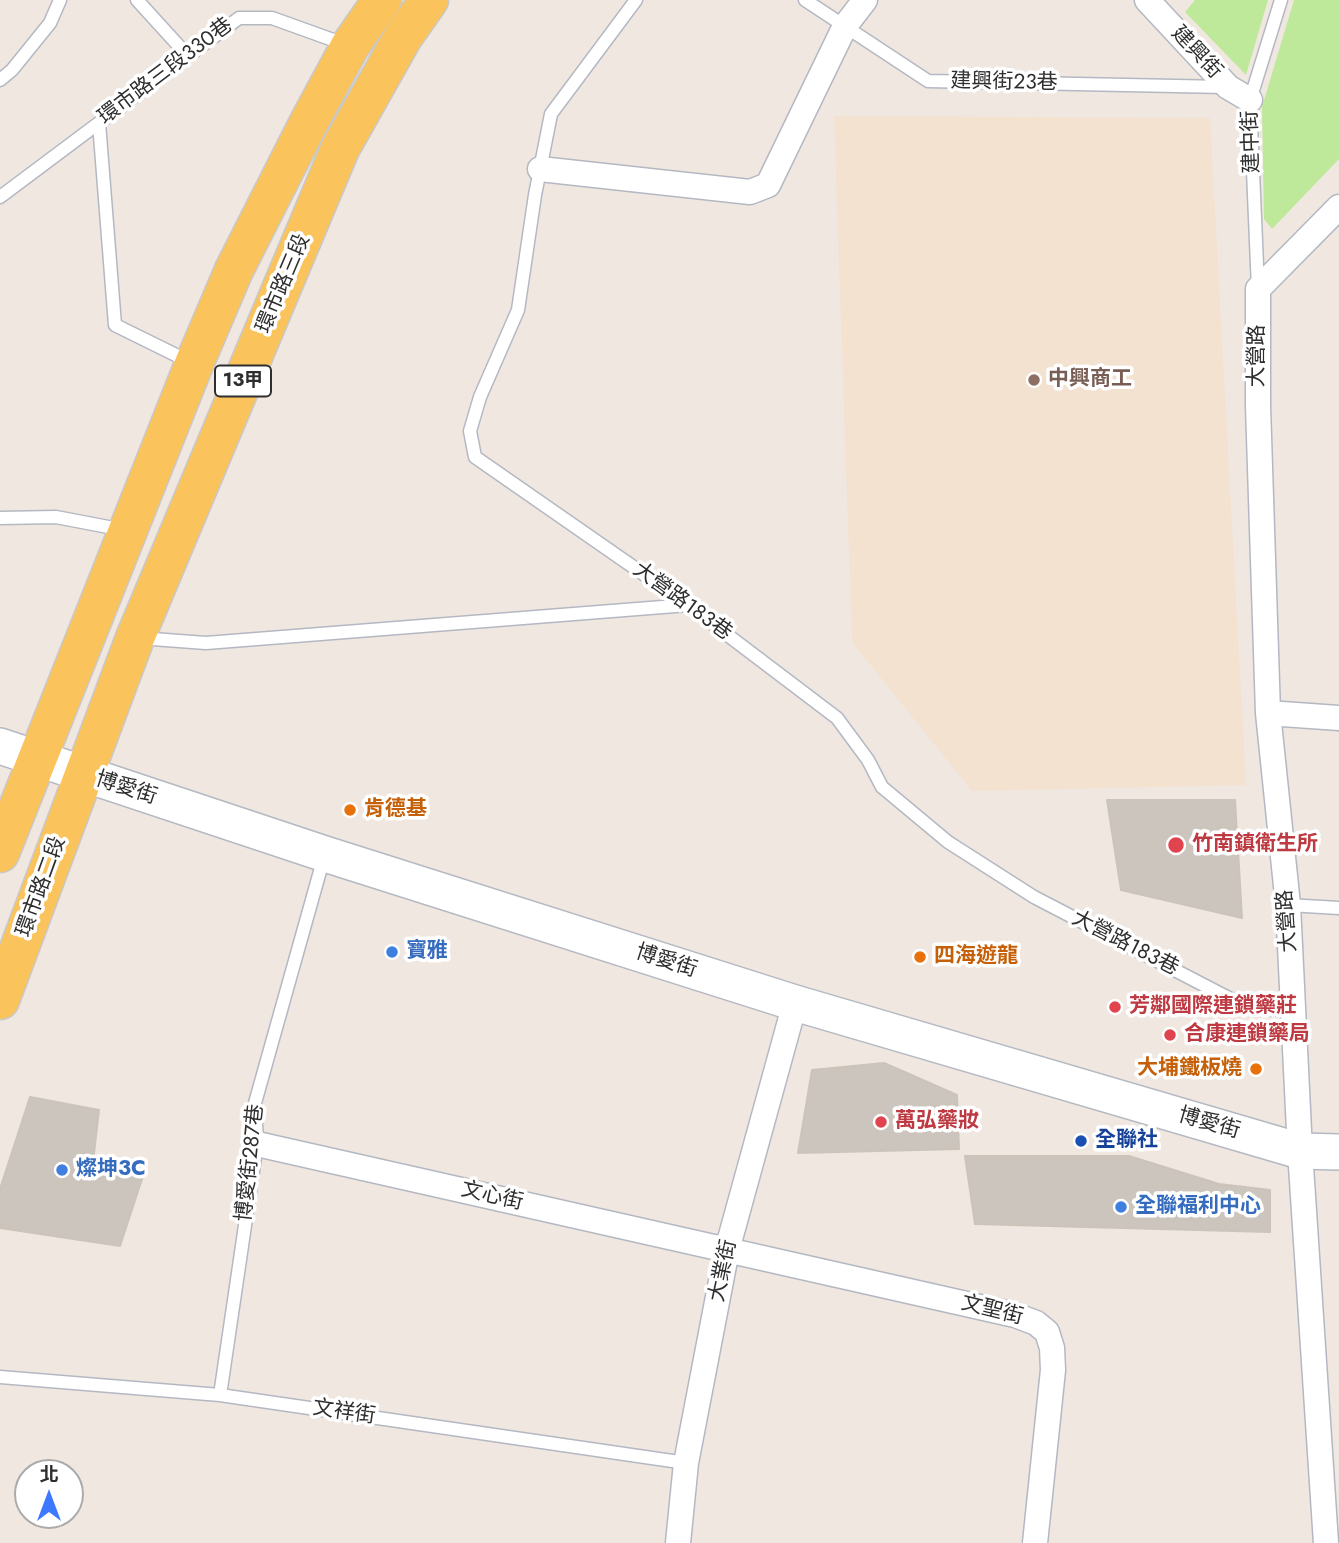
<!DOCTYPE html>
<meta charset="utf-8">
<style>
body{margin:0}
#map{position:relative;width:1339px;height:1543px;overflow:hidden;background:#f0e7e0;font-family:Jost,"Noto Sans TC",sans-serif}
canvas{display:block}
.north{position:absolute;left:14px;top:1459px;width:70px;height:70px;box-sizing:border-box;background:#fff;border:2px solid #ababab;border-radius:50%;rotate:0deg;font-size:19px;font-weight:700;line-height:28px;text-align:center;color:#2e2e2e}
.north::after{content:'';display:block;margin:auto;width:24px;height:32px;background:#3e78ff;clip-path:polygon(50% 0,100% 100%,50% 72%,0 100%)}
</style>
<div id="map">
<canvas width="1339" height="1543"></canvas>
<div class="north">北</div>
</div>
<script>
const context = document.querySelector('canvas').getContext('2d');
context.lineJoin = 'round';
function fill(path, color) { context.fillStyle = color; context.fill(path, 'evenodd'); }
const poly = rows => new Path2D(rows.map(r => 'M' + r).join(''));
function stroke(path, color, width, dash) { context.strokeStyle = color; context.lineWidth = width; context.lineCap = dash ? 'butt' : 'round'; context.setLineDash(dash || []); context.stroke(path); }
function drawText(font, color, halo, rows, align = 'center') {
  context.font = font + ' Jost,"Noto Sans TC",sans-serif'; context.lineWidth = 7; context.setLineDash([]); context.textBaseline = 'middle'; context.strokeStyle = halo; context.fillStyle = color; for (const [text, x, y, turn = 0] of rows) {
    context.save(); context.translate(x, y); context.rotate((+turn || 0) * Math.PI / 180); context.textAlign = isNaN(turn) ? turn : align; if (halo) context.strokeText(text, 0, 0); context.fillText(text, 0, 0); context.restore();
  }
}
fill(poly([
 [834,116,1210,118,1246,785,972,791,852,642]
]), '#f2e2cf');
fill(poly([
 [1195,0,1268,0,1246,75,1185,12],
 [1294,0,1339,0,1339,159,1272,229,1264,219,1262,107]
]), '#bee99a');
const building = poly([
 [1107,800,1235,800,1242,918,1121,890,1107,800],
 [884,1063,957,1095,959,1149,798,1153,812,1070,884,1063],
 [30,1097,99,1110,93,1162,142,1179,120,1246,0,1228,0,1189,30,1097],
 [965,1156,1129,1156,1219,1184,1270,1190,1270,1232,975,1224,965,1156]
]);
fill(building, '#cbc5be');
stroke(building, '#ccc3b9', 2);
const lane = poly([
 [137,0,188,56],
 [636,0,551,114,535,195,518,310,480,397,470,431,475,457,688,605,837,718,868,760,882,787,948,842,1034,897,1246,1007,1294,1011],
 [805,0,928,81,1225,87],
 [0,80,12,70,50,23,60,0],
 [99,123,115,325,190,362],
 [0,197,239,18,272,18,347,45],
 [1258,289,1250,100,1281,0],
 [0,518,56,517,124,530],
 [139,638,206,643,688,605],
 [1288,905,1339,908],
 [0,1377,220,1395,686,1463],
 [220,1395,257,1144,255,1103,324,857]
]);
const street = poly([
 [1147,0,1228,87,1250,100],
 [540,169,750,192,768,185,845,26,865,0],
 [1268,713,1339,718],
 [257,1144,1015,1315,1036,1323,1047,1332,1052,1348,1053,1370,1035,1543],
 [678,1543,686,1463,727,1250,795,1003],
 [1326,1543,1300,1151,1288,905,1268,713,1258,406,1258,289,1339,207]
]);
const secondary = poly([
 [0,746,325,854,795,1003,1300,1151,1339,1152]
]);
const primary = poly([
 [0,853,194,364,234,270,309,122,350,46,382,0],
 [0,1000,135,638,340,149,403,37,429,0]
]);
stroke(lane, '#b4b8c2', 15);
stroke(street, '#b4b8c2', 27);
stroke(secondary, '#b4b8c2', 38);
stroke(primary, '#c9c9c9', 41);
stroke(lane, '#fff', 12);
stroke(street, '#fff', 24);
stroke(secondary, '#fff', 35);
stroke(primary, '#fac35b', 38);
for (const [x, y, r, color] of [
 [1034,380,7,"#8d6e63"],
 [350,810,7,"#e8710a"],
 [1176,845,9,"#e0444e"],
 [392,952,7,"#3f7fe0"],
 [920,957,7,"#e8710a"],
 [1115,1007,7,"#e0444e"],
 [1170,1035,7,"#e0444e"],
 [1256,1069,7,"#e8710a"],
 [881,1122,7,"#e0444e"],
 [1081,1141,7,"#1a4fb4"],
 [62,1170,7,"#3f7fe0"],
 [1121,1207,7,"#3f7fe0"]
]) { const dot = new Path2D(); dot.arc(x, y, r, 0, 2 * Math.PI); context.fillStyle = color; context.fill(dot); stroke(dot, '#fff', 2.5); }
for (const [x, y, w] of [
 [243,381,56]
]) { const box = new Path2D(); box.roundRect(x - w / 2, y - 15.5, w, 31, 5); context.fillStyle = '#fff'; context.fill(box); stroke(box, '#2e2e2e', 2); }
drawText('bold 19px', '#2e2e2e', null, [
 ["13甲",243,381]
]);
drawText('21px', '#2e2e2e', '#fff', [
 ["建興街",1196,53,47],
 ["環市路三段330巷",166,72,-37],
 ["建興街23巷",1004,83,1],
 ["建中街",1252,142,-92],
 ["環市路三段",284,284,-67],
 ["大營路",1258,356,-90],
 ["大營路183巷",682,602,36],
 ["博愛街",126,789,18],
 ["環市路二段",42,887,-70],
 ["大營路",1288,921,-94],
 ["大營路183巷",1125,944,27],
 ["博愛街",666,962,18],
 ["博愛街",1209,1124,16],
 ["博愛街287巷",251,1163,-84],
 ["文心街",492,1197,13],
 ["大業街",724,1271,-78],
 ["文聖街",992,1311,14],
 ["文祥街",344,1413,8]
]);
drawText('bold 21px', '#785e54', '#fff', [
 ["中興商工",1048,380]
], 'left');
drawText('bold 21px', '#c56008', '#fff', [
 ["肯德基",364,810],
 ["四海遊龍",934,957],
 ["大埔鐵板燒",1242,1069,"right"]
], 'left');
drawText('bold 21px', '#be3a42', '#fff', [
 ["竹南鎮衛生所",1192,845],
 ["芳鄰國際連鎖藥莊",1129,1007],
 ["合康連鎖藥局",1184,1035],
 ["萬弘藥妝",895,1122]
], 'left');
drawText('bold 21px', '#366cbe', '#fff', [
 ["寶雅",406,952],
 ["燦坤3C",76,1170],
 ["全聯福利中心",1135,1207]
], 'left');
drawText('bold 21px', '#164399', '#fff', [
 ["全聯社",1095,1141]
], 'left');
</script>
